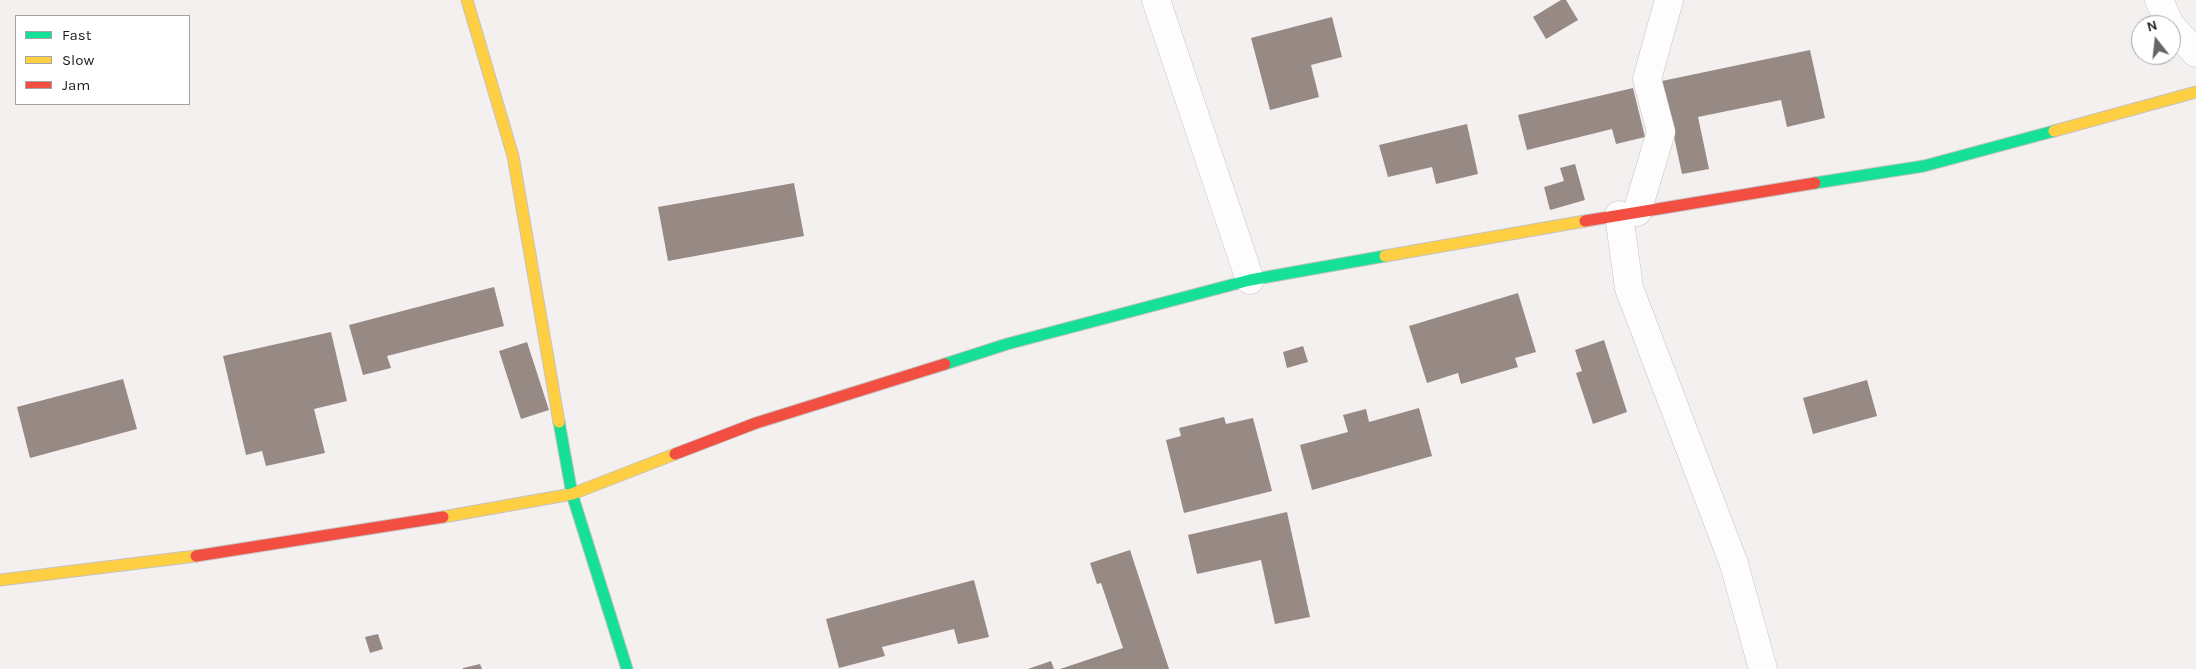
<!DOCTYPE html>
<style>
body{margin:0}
#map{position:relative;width:2196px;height:669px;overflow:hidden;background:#f4f0ef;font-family:Karla,sans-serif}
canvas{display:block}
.legend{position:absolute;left:15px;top:15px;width:175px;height:90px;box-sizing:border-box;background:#fff;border:1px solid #a5a4a3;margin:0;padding:6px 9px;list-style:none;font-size:15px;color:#1e1b1a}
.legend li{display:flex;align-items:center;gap:10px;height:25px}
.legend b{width:25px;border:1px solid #a5a4a3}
.north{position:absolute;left:2131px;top:15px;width:50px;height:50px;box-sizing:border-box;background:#fff;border:1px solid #a5a4a3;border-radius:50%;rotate:344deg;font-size:14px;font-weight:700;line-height:20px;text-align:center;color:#1e1b1a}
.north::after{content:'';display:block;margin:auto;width:18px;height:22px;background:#696665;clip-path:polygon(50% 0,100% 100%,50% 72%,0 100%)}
</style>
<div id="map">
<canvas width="2196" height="669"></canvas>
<ul class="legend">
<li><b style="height:6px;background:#16e098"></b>Fast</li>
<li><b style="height:6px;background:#ffcf43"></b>Slow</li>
<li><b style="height:6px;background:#f24e42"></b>Jam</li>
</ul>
<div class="north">N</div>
</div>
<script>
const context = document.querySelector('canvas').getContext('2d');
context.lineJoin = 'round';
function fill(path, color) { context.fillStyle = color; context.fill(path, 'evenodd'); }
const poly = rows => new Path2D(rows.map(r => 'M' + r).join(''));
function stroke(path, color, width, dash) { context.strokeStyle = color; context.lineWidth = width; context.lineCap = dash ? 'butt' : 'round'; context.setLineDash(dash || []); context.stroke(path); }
fill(poly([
 [1561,0,1566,0,1578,20,1546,39,1533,17],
 [1332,17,1342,57,1311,65,1319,97,1270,110,1251,38],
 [1810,50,1825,118,1787,127,1781,100,1698,117,1709,169,1682,174,1662,81],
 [1633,88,1645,137,1616,144,1612,129,1527,150,1518,115],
 [1467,124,1478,174,1436,184,1432,167,1388,177,1379,145],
 [1575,164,1585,200,1550,210,1544,187,1564,181,1560,168],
 [794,183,804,236,668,261,658,207],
 [494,287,504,326,387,356,391,368,363,375,349,325],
 [1518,293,1536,352,1515,358,1518,367,1461,384,1458,373,1427,383,1409,326],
 [331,332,347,401,314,409,325,453,266,466,262,451,246,455,223,356],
 [1604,340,1627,412,1593,424,1576,373,1582,371,1575,350],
 [527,342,549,410,521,419,499,351],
 [1303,346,1308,362,1287,368,1283,352],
 [123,379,137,429,30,458,17,407],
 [1867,380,1877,416,1813,434,1803,398],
 [1419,408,1432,456,1312,490,1300,445,1348,432,1343,415,1366,409,1369,422],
 [1224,417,1226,424,1253,418,1272,491,1184,513,1166,440,1181,436,1179,428],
 [1287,512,1310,617,1275,624,1261,560,1197,574,1188,535],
 [1130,550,1169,669,1060,669,1123,648,1101,583,1097,584,1090,563],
 [974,580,989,637,958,644,954,629,882,647,885,656,839,668,826,619],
 [378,634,383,649,370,653,365,637],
 [1051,661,1054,669,1028,669],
 [480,664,482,669,463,669,463,668]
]), '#978984');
const street = poly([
 [1156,0,1250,280],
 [2159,0,2170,25],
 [2171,26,2196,53],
 [1637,212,1661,132,1647,79,1669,0],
 [1619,215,1629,288,1734,564,1763,669]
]);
const fast = poly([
 [1815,183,1924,166,2054,131],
 [945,364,1007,344,1250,280,1385,256],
 [559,422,572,494,627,669]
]);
const slow = poly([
 [467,0,513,156,559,422],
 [2054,131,2196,92],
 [1385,256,1585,221],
 [443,517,572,494,675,454],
 [0,580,196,556]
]);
const jam = poly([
 [1585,221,1815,183],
 [675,454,756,423,945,364],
 [196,556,443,517]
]);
stroke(street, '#c5c2c1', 29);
stroke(fast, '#c5c2c1', 13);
stroke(slow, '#c5c2c1', 13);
stroke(jam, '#c5c2c1', 13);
stroke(street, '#fdfdfd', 28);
stroke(fast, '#16e098', 11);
stroke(slow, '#ffcf43', 11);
stroke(jam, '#f24e42', 11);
</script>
